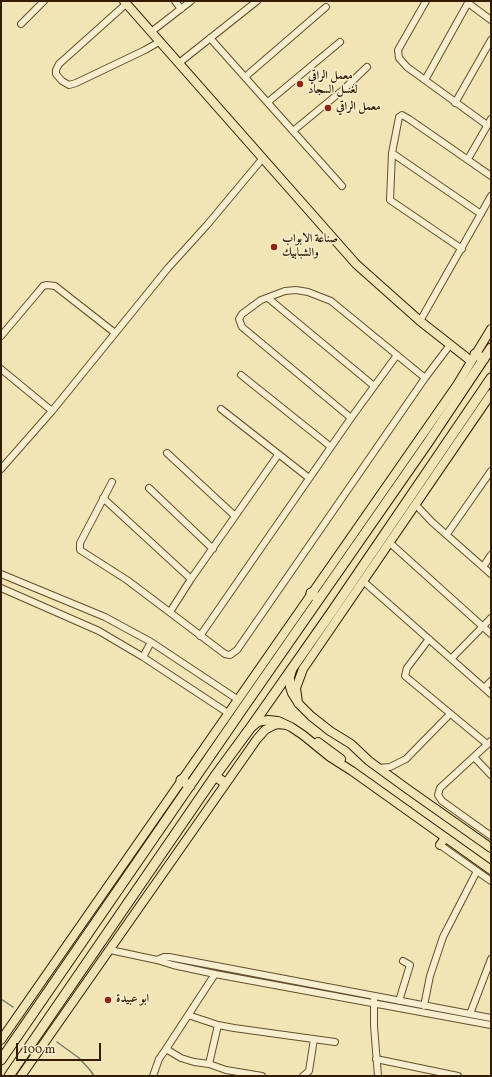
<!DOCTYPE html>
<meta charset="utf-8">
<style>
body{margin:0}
#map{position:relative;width:492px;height:1077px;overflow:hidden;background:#f2e5b5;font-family:Vollkorn,serif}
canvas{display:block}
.frame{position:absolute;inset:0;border:2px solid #331d00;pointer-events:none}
.scale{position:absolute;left:16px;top:1043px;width:85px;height:18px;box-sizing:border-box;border:2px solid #331d00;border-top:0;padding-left:5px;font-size:12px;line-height:14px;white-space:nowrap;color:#331d00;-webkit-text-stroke:3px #f7eecf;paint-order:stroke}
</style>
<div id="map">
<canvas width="492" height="1077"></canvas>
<div class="frame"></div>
<div class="scale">100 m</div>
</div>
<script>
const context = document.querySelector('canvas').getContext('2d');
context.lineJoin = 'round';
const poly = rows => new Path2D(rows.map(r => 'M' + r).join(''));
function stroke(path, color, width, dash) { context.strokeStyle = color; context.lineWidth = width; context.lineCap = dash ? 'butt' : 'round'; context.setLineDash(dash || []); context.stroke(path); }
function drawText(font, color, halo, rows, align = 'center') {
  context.font = font + ' Vollkorn,Amiri,serif'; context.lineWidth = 3; context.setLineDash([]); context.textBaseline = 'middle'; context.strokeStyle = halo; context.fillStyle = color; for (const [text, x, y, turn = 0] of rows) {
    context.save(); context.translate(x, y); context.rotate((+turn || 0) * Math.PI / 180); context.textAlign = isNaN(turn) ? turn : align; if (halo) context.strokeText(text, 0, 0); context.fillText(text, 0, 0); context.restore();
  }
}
stroke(poly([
 [1,888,1,891],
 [1,999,13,1007],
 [57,1042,79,1058,90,1070,94,1076]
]), '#737d6e', 1.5);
const minor = poly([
 [175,1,181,9],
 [426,1,398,50,399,58,407,67,487,125],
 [468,3,491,20],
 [126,4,59,64,56,70,56,74,62,81,69,85,76,83,145,50,159,42],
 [21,24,44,1],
 [151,32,191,1],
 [210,38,342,186],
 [179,63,257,1],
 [245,77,326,7],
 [425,80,469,1],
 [268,102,340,42],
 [455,103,491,40],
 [293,131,344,89,367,67],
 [392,153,481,214],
 [468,159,491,119],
 [462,249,390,200,392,153,399,117,402,115,409,119,491,176],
 [268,298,374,386],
 [420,321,491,196],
 [1,336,39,291,43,286,47,285,55,286,115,333],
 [1,369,52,411],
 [241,375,331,447],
 [221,409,309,478],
 [351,418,242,327,239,319,242,314,261,300,285,291,296,290,308,292,331,301,425,378],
 [167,453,235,516],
 [1,469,52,411,168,268,207,225,263,158],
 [112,482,80,543,80,550,127,580,225,654,230,655,237,650,425,378,450,345],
 [149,488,213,549],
 [103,498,191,579],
 [416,505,432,522,491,574],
 [447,534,491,471],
 [390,543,491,634],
 [483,567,491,555],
 [1,574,105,617,151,642,237,699],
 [363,581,491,694],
 [1,588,99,631,143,657,228,713],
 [170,612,191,579,278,455],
 [200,636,351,418,397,355],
 [429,639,407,668,405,676,487,744],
 [143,657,151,642],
 [451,659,491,618],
 [484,688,491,681],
 [491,741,440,788,438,795,442,801,491,836],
 [474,757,491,775],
 [378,768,390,767,406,759,450,714],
 [440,845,491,881],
 [110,950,157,960,173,965,215,974,491,1025],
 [157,960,164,957,169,957,491,1018],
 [374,1000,374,1026,378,1076],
 [399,1001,410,965,403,961],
 [424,1006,430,976,443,937,477,871],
 [470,1014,491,959],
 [188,1015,218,1025,234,1028,335,1042],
 [166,1049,215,974],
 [376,1059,458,1076],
 [209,1064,218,1025],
 [153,1076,159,1059,166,1049,181,1058,194,1062,209,1064,226,1070,262,1076],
 [303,1076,309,1071,314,1039]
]);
const major = poly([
 [124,1,356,264,420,321,471,361],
 [292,670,290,677,290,687,292,693,299,704,311,716,330,731,351,744,369,761,406,788,491,848],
 [298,703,296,688,303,669,491,394],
 [252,727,258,722,268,720,278,721,291,727,303,735,330,757,352,771,491,870],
 [318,742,341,759],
 [440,845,445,838],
 [1,1040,457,385,491,329],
 [21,1076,257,739,265,730,274,725,279,724,286,725]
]);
const highway = poly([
 [475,354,484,359],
 [311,593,319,599],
 [215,776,225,783],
 [181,780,190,786],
 [1,1060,246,704,427,444,491,348],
 [9,1076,215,776,251,727,331,613,491,378]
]);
stroke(minor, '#634f2d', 8);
stroke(major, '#331d00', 10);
stroke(highway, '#331d00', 11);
stroke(minor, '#f7eecf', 6);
stroke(major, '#f2e5b5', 8);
stroke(highway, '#f2e5b5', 9);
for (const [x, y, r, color] of [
 [300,84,4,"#8f2418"],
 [328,108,4,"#8f2418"],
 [274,247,4,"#8f2418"],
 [108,1000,4,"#8f2418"]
]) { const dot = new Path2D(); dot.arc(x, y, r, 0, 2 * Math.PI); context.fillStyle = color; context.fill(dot); stroke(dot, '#f7eecf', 1.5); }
drawText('bold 12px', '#331d00', '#f7eecf', [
 ["معمل الراقي",308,77],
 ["لغسل السجاد",308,91],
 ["معمل الراقي",336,108],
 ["صناعة الابواب",282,240],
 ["والشبابيك",282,254],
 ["ابو عبيدة",116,1000]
], 'left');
</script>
